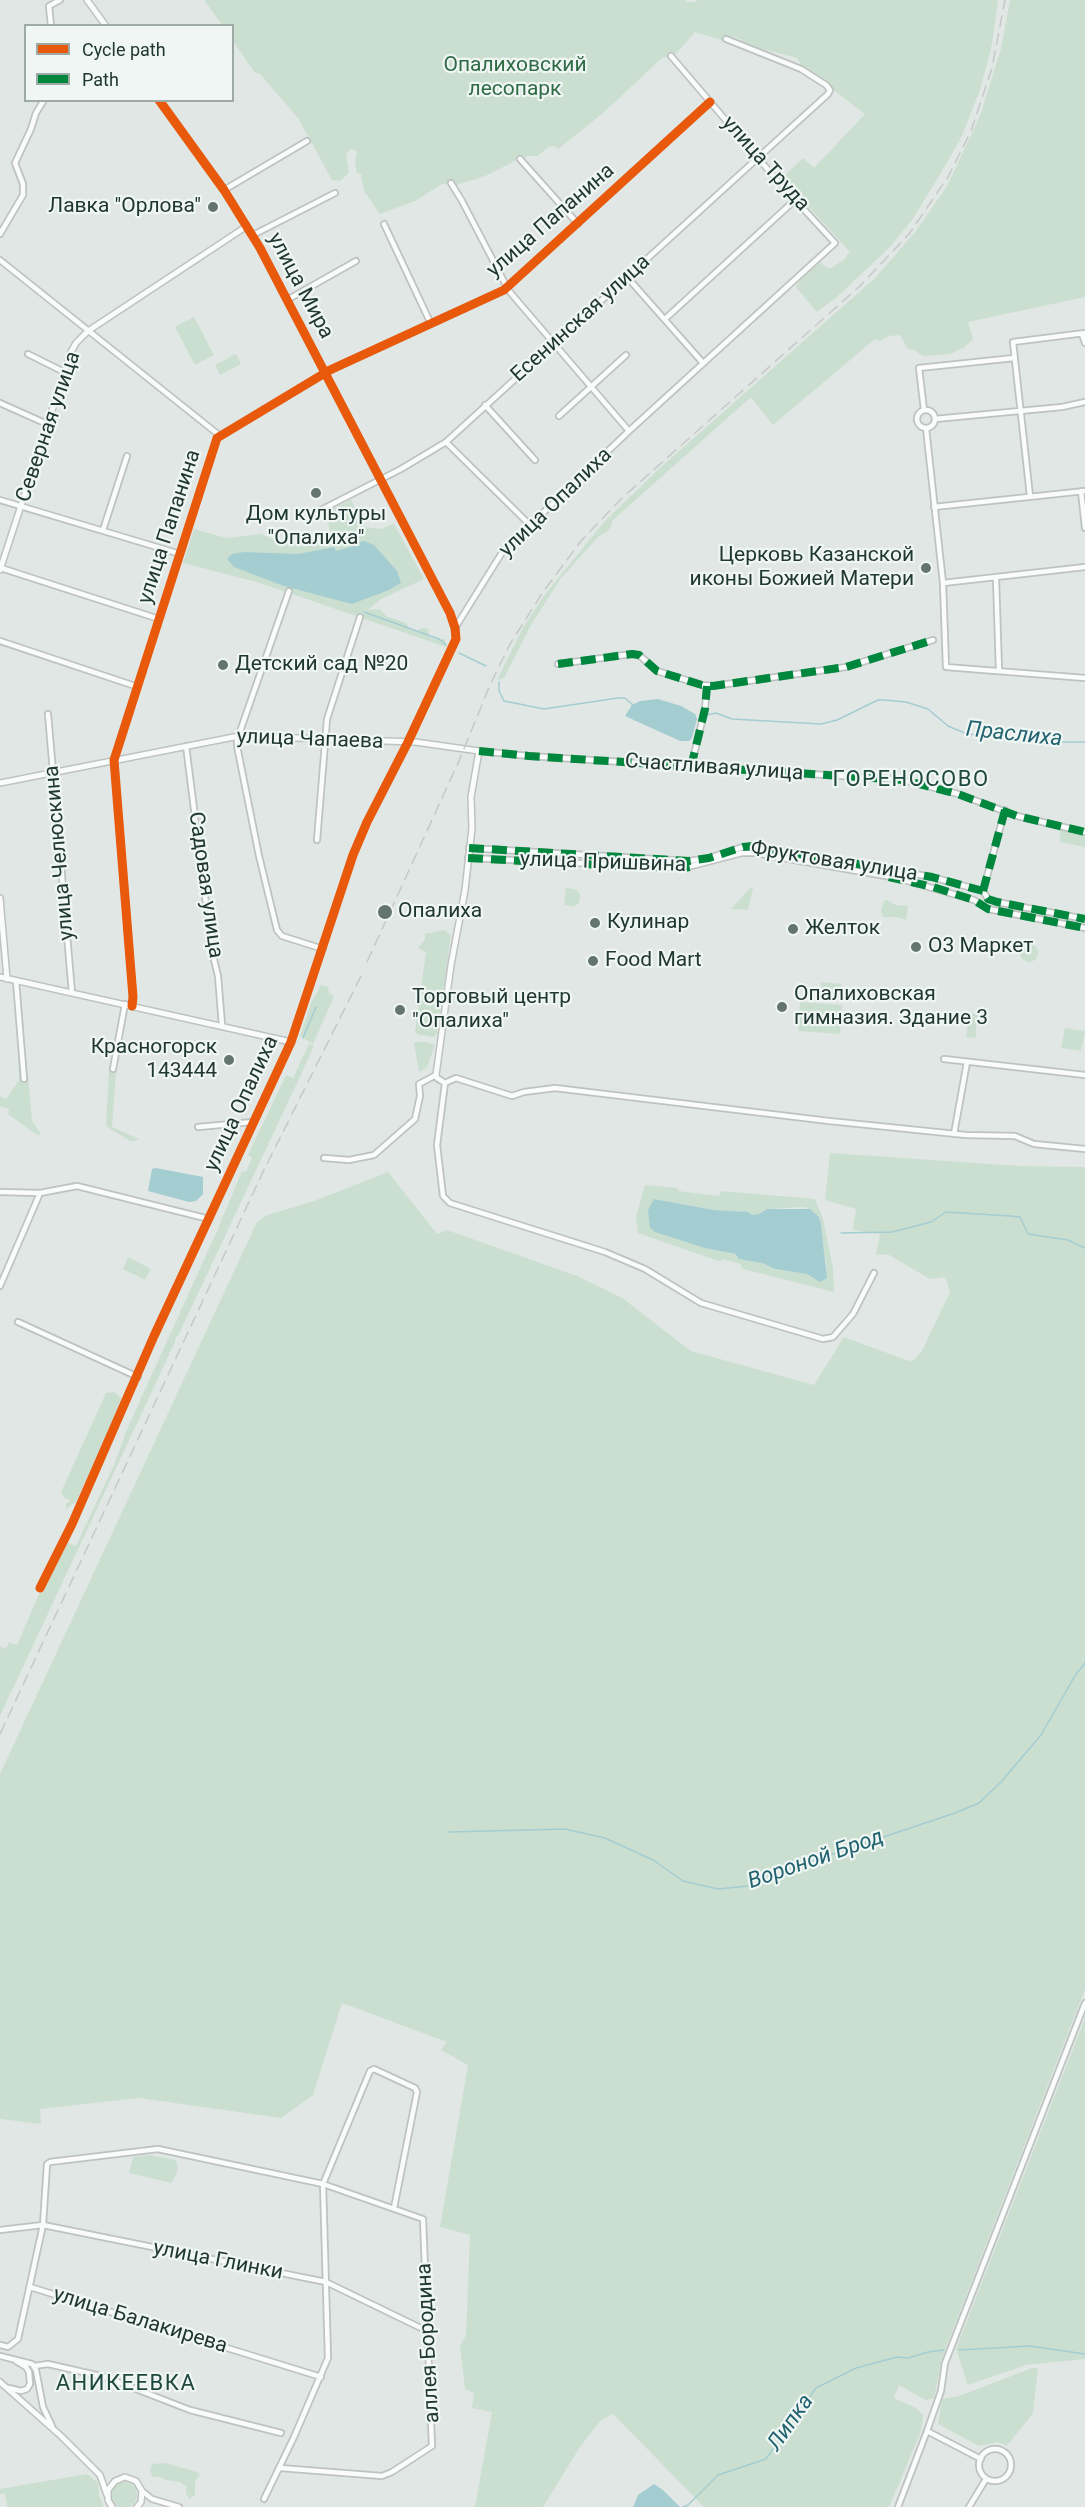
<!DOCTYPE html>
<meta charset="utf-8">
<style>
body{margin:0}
#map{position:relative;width:1085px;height:2507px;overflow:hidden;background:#e1e7e4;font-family:Roboto,sans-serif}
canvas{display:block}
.legend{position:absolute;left:24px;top:24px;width:210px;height:78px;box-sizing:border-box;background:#eff6f3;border:2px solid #9daaa6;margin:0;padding:8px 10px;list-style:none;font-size:18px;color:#213832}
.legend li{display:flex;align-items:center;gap:12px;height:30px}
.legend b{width:30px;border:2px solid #9daaa6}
</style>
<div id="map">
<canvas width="1085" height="2507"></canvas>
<ul class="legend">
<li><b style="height:8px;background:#e8590c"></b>Cycle path</li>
<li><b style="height:8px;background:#00873e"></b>Path</li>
</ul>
</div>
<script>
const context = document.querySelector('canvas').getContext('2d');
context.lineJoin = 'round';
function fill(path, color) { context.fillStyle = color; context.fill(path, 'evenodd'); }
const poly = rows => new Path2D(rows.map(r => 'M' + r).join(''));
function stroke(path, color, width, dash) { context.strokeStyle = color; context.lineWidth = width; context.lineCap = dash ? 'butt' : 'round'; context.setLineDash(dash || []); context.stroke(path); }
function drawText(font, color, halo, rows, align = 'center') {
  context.font = font + ' Roboto,sans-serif'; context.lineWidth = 4.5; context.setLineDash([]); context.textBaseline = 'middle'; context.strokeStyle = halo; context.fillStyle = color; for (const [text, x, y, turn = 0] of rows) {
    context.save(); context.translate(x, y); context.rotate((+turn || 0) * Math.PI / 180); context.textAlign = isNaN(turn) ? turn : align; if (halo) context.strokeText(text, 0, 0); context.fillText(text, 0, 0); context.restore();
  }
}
fill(poly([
 [204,0,687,0,684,2,697,2,696,0,998,0,992,44,980,90,961,138,942,171,912,220,889,248,838,296,817,312,796,287,804,276,821,262,827,268,831,268,845,259,848,253,851,253,788,184,784,176,803,158,814,168,865,114,802,66,797,58,754,47,735,37,726,37,724,41,695,32,675,55,662,58,602,114,558,149,555,146,549,147,537,156,527,156,519,162,517,160,483,177,456,185,442,184,415,201,380,214,364,191,361,174,357,173,355,163,357,151,351,149,346,154,349,172,340,181,332,180,298,118,259,73,255,73,233,41,232,26,222,25],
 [1010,0,1085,0,1085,297,968,322,973,339,965,347,950,354,923,356,914,350,908,349,900,335,889,336,879,341,875,339,773,425,751,397,613,520,609,530,599,536,561,578,531,625,504,678,497,680,524,626,543,597,604,522,660,468,875,278,916,231,947,186,980,116,1001,49],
 [194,317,214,355,195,365,175,327],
 [236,354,241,364,220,375,215,365],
 [351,500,365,527,380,529,394,524,424,579,381,599,368,610,380,609,386,616,406,623,410,630,416,631,423,628,428,629,430,638,445,639,446,647,260,583,183,563,194,529,226,538,261,534,270,538,296,543,332,535,324,513],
 [1063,829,1085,835,1085,847,1060,842,1060,830],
 [566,888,575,889,580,894,579,903,574,907,564,905],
 [750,888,753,888,748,910,731,909],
 [887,900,896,905,908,906,906,920,896,917,883,917,881,912,884,901],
 [444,930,451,935,437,1033,434,1037,419,1035,415,1032,426,952,418,948,425,939,425,934],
 '1020 953a9 9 0 1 1 18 0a9 9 0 1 1-18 0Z',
 [821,982,841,984,840,996,820,995],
 [321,985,328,987,329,993,334,996,313,1044,300,1036,311,1003],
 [800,1002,842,1005,840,1034,798,1031],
 [969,1013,981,1015,976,1025,976,1038,966,1037],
 [1065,1028,1085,1031,1081,1051,1061,1048],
 [414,1042,426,1042,435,1045,427,1067,419,1072],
 [309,1044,314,1046,298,1081,178,1336,176,1336,175,1342,0,1716,0,1646,6,1649,9,1642,17,1645,39,1594,67,1542,76,1546,114,1465,128,1427,217,1231,242,1171,246,1172,252,1158,248,1155,286,1075,293,1078],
 [26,1054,32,1121,41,1134,37,1135,8,1114,9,1109,0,1106,0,1096,6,1099,19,1080,18,1055],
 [109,1071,116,1072,112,1127,139,1139,134,1141,130,1141,106,1126],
 [830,1153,1019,1166,1085,1167,1085,1989,942,2358,934,2398,926,2400,899,2385,894,2398,916,2408,923,2415,923,2419,920,2434,889,2507,704,2507,613,2414,601,2420,580,2447,543,2507,475,2507,492,2412,472,2408,474,2393,465,2389,460,2346,466,2335,470,2235,440,2227,468,2065,441,2050,447,2042,342,2003,313,2095,281,2118,139,2098,40,2109,41,2124,0,2119,0,1774,257,1222,267,1215,314,1201,388,1172,437,1234,447,1230,577,1276,622,1298,691,1351,814,1385,844,1337,909,1361,914,1360,922,1351,950,1292,945,1277,930,1279,889,1255,876,1254,880,1234,853,1230,856,1209,825,1200],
 [645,1185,678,1188,678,1191,719,1196,721,1191,815,1199,823,1219,833,1268,834,1292,747,1270,741,1268,741,1264,722,1259,721,1262,638,1233,636,1217],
 [654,1199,714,1210,748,1212,752,1215,759,1214,767,1209,805,1207,819,1217,827,1270,814,1279,808,1274,775,1269,762,1263,736,1257,735,1255,691,1243],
 [128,1257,151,1269,145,1280,123,1269],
 [115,1392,122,1399,76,1502,66,1509,66,1504,71,1500,64,1498,61,1492,106,1393],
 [1085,2018,1085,2359,1026,2365,968,2385,956,2349],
 [149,2155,176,2160,178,2169,172,2183,129,2173,133,2157],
 [1032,2368,1038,2368,1033,2413,1007,2446,998,2442,979,2446,938,2424,942,2399,959,2396],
 [166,2463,197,2472,200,2475,195,2481,195,2495,189,2499,186,2493,186,2486,180,2482,166,2480,160,2477,153,2477,150,2471,152,2464],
 [87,2474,98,2483,99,2496,104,2507,7,2507,5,2493,0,2494,0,2489],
 '111 2495a13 13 0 1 1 26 0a13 13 0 1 1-26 0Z'
]), '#cbdfd1');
fill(poly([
 [364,541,374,545,397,571,401,583,389,590,352,604,284,586,234,567,227,559,232,554,244,552,298,554,334,547,336,551,351,547,350,544],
 [658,699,681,706,695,714,697,719,692,738,689,741,680,741,625,716,632,705,640,701],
 [156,1168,203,1177,203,1194,196,1201,189,1202,148,1191,152,1169],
 [654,1199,714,1210,748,1212,752,1215,759,1214,767,1209,810,1209,819,1217,821,1225,827,1278,820,1282,807,1274,775,1269,762,1263,739,1259,735,1254,705,1248,655,1232,650,1228,648,1210],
 [654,2484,663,2490,680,2507,633,2507,638,2495]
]), '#a4cdd2');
stroke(poly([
 [364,612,439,639,446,645],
 [459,653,486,666],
 [499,682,499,691,504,701,544,709,618,698,625,698,634,706],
 [706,715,716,713,732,719,821,724,837,720,878,700,884,700,906,702,928,709,948,726,967,734,1042,742,1085,742],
 [303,1038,316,1007],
 [841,1233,892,1232,931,1222,946,1212,1010,1216,1020,1217,1028,1234,1068,1240,1085,1248],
 [449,1832,565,1829,605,1838,653,1860,683,1881,718,1889,759,1885,792,1873,812,1861,955,1813,979,1803,1001,1782,1041,1735,1076,1674,1085,1663],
 [959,2350,1030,2346,1085,2354],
 [683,2507,688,2505,718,2475,766,2459,816,2388,856,2368,897,2357,908,2358,928,2352,944,2350]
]), '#a4cdd2', 1.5);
const minor = poly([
 [51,26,49,6,60,0],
 [520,159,578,224],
 [451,183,462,201,509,291,629,431],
 [224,190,307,141],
 [384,224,431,324],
 [0,234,23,195,23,184,15,163,31,129,36,113,44,100],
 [253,235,335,193],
 [0,260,219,435],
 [627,277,703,363],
 [287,300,356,261],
 [665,319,795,200],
 [1082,334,1085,343],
 [28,354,64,372],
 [0,403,47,424],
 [485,405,535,460],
 [924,410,919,368,1014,358],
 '917 419a9 9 0 1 1 18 0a9 9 0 1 1-18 0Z',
 [559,416,626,355],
 [935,419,1062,407,1085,402],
 [926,428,943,583,946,667,1085,678],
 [446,442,531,526],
 [1081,491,1085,528],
 [1030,496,1013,342,1085,333],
 [0,500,180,554],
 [934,507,1085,491],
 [313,514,401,469,446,442,828,94,830,90,826,85,801,69,726,39],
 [103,530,127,456],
 [1,568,159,619],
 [996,578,999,671],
 [943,583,1085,567],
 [289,591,237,740,237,746,259,856,277,930,282,936,323,949],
 [455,628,503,551,629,431,835,243,775,178,671,56],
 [0,641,138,687],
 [558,664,632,654,639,655,657,671,702,685,713,686,846,667,933,640],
 [48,714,72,993],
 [186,746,212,951,218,976,222,1025],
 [479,751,529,756,904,780,958,794,1017,816,1085,832],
 [691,767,705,709,707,686],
 [317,840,327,719,360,617],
 [469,848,689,861,709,858,743,847,754,846,932,877,983,891,988,899,997,902,1085,919],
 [468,858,684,868,742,853,755,853,897,878,974,900,988,909,1085,928],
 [983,891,1005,810],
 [16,981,24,1079],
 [132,1006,133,997,114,760,217,438,330,370,504,290,710,102],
 [944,1059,1085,1075],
 [113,1069,125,1004],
 [445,1083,456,1078,512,1096,524,1092,555,1088,829,1121,966,1135,1015,1136,1034,1144,1085,1149],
 [445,1083,437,1145,443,1196,450,1203,605,1252,645,1269,701,1303,823,1339,833,1337,853,1314,874,1273],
 [198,1127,253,1122],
 [954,1134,967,1062],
 [324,1158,349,1160,374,1155,415,1119,420,1096,419,1084,436,1075,437,1078,445,1083],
 [0,1192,40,1193,77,1186,209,1219],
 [0,1286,40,1193],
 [18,1322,138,1377],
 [40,1588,72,1524,154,1336,291,1042],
 [0,2230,43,2225,326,2282,427,2331],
 [30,2287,321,2377],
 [0,2345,8,2347,18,2339,43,2225,47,2164,50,2162,158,2149,323,2184,423,2219,432,2446,392,2472,382,2476,280,2468],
 [0,2356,32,2364,36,2370,43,2407,52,2426],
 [34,2366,48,2364,105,2377,190,2410,281,2433],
 [9,2388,21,2391,27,2389,30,2384,29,2372,26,2367,16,2361],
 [927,2431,981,2459],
 '979 2465a16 16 0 1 1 32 0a16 16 0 1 1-32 0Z',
 [142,2491,152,2499,179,2507],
 [264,2499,294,2437,328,2358,323,2184,370,2071,374,2069,415,2088,417,2092,394,2208],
 [898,2507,927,2431,941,2391,945,2363,1085,2003],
 [969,2507,986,2479]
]);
const tertiary = poly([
 [87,0,106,26],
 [0,570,71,352,76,343,88,331,247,226],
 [0,783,239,736,415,742,479,751,471,797,472,828,465,890,451,965,436,1075],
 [0,898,7,979],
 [0,977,291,1042,353,855,367,822,408,742,456,639,455,628,450,613,260,248,224,190,159,100],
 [0,2382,61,2436,100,2475,107,2495],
 [112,2507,108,2500,108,2490,115,2481,125,2477,136,2481,142,2491,141,2502,137,2507]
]);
stroke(minor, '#bec3c1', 8);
stroke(tertiary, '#bec3c1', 8);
stroke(minor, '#fafbfb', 4.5);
stroke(tertiary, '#fafbfb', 5);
stroke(poly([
 [367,962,459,761,490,685,510,644,543,592,581,541,622,498,860,286,909,234,948,177,971,131,992,68,1005,0],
 [0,1734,263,1172,363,972]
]), '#c5c9c8', 1.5, [12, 6]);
stroke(poly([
 [558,664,632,654,639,655,657,671,702,685,713,686,846,667,933,640],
 [479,751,529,756,904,780,958,794,1017,816,1085,832],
 [691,767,705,709,707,686],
 [469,848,689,861,709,858,743,847,754,846,932,877,983,891,988,899,997,902,1085,919],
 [468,858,619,866,684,868,695,866],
 [889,877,933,887,974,900,988,909,1085,928],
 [983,891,1005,810]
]), '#00873e', 8, [15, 8]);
stroke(poly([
 [132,1006,133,997,114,760,217,438,330,370,504,290,710,102],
 [40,1588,72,1524,154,1336,291,1042,353,855,367,822,408,742,456,639,455,628,450,613,260,248,224,190,159,100]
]), '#e8590c', 9);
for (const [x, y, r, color] of [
 [213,207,6,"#647570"],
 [316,493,6,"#647570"],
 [926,568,6,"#647570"],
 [223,665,6,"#647570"],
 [385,912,8,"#647570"],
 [595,923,6,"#647570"],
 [793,929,6,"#647570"],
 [916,947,6,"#647570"],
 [593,961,6,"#647570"],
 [782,1007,6,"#647570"],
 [400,1010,6,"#647570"],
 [229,1060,6,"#647570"]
]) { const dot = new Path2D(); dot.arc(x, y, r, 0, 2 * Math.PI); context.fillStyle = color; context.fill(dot); stroke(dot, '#eff6f3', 2); }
drawText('21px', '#2f6c46', '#eff6f3', [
 ["Опалиховский",515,66],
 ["лесопарк",515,90]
]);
drawText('21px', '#213832', '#eff6f3', [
 ["улица Труда",765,164,48],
 ["улица Папанина",551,221,-41],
 ["улица Мира",300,286,62],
 ["Есенинская улица",581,319,-42],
 ["Северная улица",49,427,-71],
 ["улица Опалиха",556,503,-44],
 ["улица Папанина",170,527,-72],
 ["улица Чапаева",310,740,2],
 ["Счастливая улица",714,768,4],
 ["улица Челюскина",60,853,-95],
 ["Фруктовая улица",834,862,9],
 ["улица Пришвина",603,863,2],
 ["Садовая улица",205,885,82],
 ["улица Опалиха",242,1104,-65],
 ["улица Глинки",218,2261,11],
 ["улица Балакирева",140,2321,17],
 ["аллея Бородина",429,2343,-93]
]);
drawText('21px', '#213832', '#eff6f3', [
 ["Лавка \"Орлова\"",201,207,"right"],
 ["Дом культуры",316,515,"center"],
 ["\"Опалиха\"",316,539,"center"],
 ["Церковь Казанской",914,556,"right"],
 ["иконы Божией Матери",914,580,"right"],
 ["Детский сад №20",235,665],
 ["Опалиха",398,912],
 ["Кулинар",607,923],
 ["Желток",805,929],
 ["О3 Маркет",928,947],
 ["Food Mart",605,961],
 ["Опалиховская",794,995],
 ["гимназия. Здание 3",794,1019],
 ["Торговый центр",412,998],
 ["\"Опалиха\"",412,1022],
 ["Красногорск",217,1048,"right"],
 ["143444",217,1072,"right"]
], 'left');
drawText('italic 22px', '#20626f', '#eff6f3', [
 ["Праслиха",1014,735,6],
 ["Вороной Брод",816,1860,-19],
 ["Липка",791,2423,-55]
]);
context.letterSpacing = '1.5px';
drawText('22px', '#1f483e', '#eff6f3', [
 ["ГОРЕНОСОВО",911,780],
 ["АНИКЕЕВКА",126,2384]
]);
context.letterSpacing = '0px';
</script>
